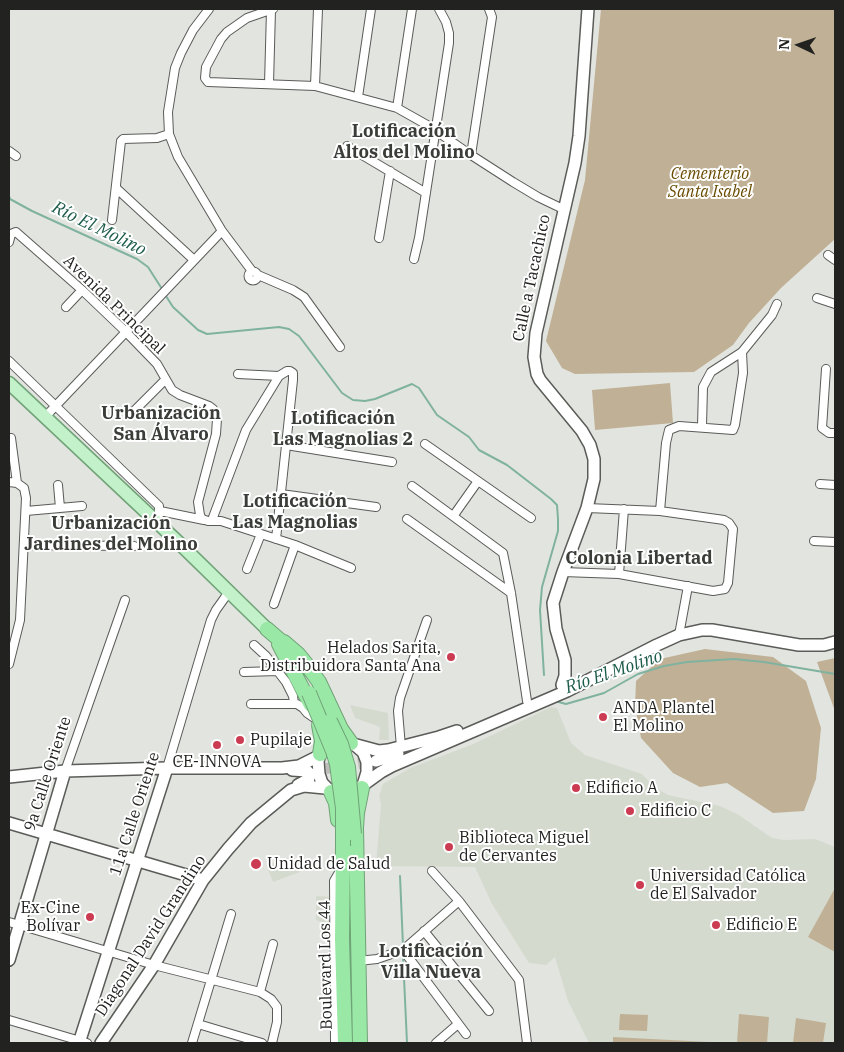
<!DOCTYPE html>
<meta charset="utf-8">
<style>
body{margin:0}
#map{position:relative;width:844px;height:1052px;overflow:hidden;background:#e2e4df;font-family:"IBM Plex Serif",serif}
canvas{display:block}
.frame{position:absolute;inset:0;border:10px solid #222321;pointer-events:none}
.north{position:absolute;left:774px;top:20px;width:50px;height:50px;-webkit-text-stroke:4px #fff;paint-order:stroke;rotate:273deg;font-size:14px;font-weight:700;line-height:20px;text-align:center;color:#222321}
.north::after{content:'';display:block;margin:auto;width:18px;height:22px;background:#222321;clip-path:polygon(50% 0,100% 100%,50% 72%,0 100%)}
</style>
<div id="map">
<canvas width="844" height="1052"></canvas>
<div class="frame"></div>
<div class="north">N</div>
</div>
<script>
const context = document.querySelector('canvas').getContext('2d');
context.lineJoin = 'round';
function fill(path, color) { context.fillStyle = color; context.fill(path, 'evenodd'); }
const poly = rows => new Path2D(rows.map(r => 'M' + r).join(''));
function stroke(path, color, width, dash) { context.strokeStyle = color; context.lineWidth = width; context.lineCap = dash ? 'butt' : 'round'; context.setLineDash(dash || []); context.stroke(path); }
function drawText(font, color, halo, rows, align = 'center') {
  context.font = font + ' "IBM Plex Serif",serif'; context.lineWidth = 4; context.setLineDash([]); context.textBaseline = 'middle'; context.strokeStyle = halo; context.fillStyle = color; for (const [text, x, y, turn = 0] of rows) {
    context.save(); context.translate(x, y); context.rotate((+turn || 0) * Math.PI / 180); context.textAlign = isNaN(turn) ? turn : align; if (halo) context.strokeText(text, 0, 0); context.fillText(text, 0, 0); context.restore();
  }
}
fill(poly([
 [350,705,388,713,389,740,379,740,380,727,355,718],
 [551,707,557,708,571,743,585,755,642,774,654,787,668,795,720,806,739,815,772,838,784,840,815,839,835,847,835,1043,589,1043,568,1001,555,957,546,965,529,963,492,904,475,867,376,866,381,804,379,796,383,784,410,768,471,745],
 [293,856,300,872,273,882,266,865],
 [316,896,331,897,330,925,316,920]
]), '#d5dace');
fill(poly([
 [601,9,835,9,835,239,781,288,749,323,733,345,694,372,575,374,562,368,546,341,585,180],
 [670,383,673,423,595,430,592,390],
 [705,649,773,657,806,681,821,728,816,779,804,811,773,813,727,783,700,787,673,773,641,738,635,706,636,681,660,659],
 [835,658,835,711,817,662],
 [835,888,835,952,808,937],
 [353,893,358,1043,349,1043,347,894],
 [620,1014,648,1015,647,1031,619,1030],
 [739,1014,769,1017,767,1043,737,1043],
 [796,1018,826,1023,823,1043,793,1043],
 [613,1037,709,1042,709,1043,613,1043]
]), '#c0b196');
stroke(poly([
 [9,196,10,199,32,211,137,259,148,267,162,289],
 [164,293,173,307,198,330,207,334,279,327,289,329,299,336,342,393,353,400,365,401,375,399,412,384,419,388,437,415,469,437,479,450,507,465,551,499,557,505,558,519,558,531,542,587,540,610,544,675],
 [555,701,566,704,604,693,638,674,664,666,687,662,734,659,764,662,835,674],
 [400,876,403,946],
 [403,956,407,1043]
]), '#80b2a0', 2);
stroke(poly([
 [309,769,333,768,375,761]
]), '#bcbdb9', 11, [11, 5.5]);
const street = poly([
 [209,9,193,30,181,53,175,68,168,112,169,134,178,157,222,231,252,271],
 [273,9,247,18,227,32,221,39,206,67,205,78,208,82,315,86,397,108,429,126,471,155,513,182,538,197,563,209],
 [269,84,271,10],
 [315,86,318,9],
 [358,97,371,9],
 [397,108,412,9],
 [347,146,426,193],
 [9,151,16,156],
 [471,155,492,17,489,9],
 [116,188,194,260],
 [112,220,121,141,123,139,157,138,169,134],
 [379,238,390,171],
 [9,242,11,234,16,232,82,290,126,332,157,364,172,390,180,395,209,406,213,409,217,419,216,434,198,502,200,515,202,519,208,521,221,521,295,545,351,568],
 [828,255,835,260],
 [414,259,419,238,449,43,449,33,446,22,439,9],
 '248.5 276a4.5 4.5 0 1 1 9 0a4.5 4.5 0 1 1-9 0Z',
 [258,275,293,290,304,297,340,347],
 [817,298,835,304],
 [66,307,82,290],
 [9,361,159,506,159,515,156,521],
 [826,369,822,428,829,433,835,433],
 [238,374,279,376],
 [135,410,165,380],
 [45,417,222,231],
 [702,426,703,387,711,372,742,352,772,315,777,304],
 [11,438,17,483],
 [425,444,478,481,454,515],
 [286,445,392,462],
 [478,481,531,518],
 [9,482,17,483,24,488,26,498,20,620,9,664],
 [820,484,835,485],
 [58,485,60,508],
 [412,486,503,553,511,593,527,701],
 [281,494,376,507],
 [26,511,82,506],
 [160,511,204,520],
 [660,511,666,443,669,430,679,426,733,430,735,425,743,373,742,352],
 [407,519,511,593],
 [212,520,246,430,279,376,287,371,290,371,293,373,293,380,276,539],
 [814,541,835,542],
 [24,545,134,546],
 [247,569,261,534],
 [563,572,619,574,713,591,725,589,728,583,733,529,729,523,724,520,660,511,587,508],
 [619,574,624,509],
 [274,604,295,545],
 [679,635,688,586],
 [254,645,266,656,286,682,293,696,294,703],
 [244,672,278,671],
 [251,704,297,704,303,708,307,713,317,720],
 [401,747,398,711,400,698,427,620],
 [167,768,211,620,216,610,226,596],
 [65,771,125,600],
 [432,871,459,901,519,980,527,1043],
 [9,922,154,965,260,992,271,999,277,1007,277,1022,272,1043],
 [424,931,489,1011],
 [403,950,466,1034],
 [358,961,377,959,403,950,459,901],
 [260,992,273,944],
 [9,1020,87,1043],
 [198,1024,262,1043],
 [192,1043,231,914],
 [335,1043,334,881,341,869],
 [436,1043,458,1024]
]);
const secondary = poly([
 [562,685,565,676,565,660,556,629,553,603,563,572,587,508,594,479,594,459,590,445,582,431,540,380,537,374,534,357,536,333,575,163,579,136,588,9],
 [338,740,349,742,356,746,363,752,367,762,367,772,363,785,355,792,349,794,341,795,331,792,322,783,319,774,318,761,321,751,329,743,338,740],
 [353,744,379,751,388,750,439,737,457,731],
 [376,761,398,754],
 [292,770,307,771,309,773,309,779,298,785],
 [9,777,65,771,167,768,282,768,299,766,319,756],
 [363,785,381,772,392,766,567,691,657,645,679,635,702,630,712,630,799,645,824,645,835,642],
 [9,823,203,880],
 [9,960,65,771],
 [79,1043,167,768],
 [101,1043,154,965,203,880,228,849,251,823,291,790,304,786,325,788]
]);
const primary = poly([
 [9,383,178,542,267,629]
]);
const highway = poly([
 [267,629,289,648],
 [284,642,298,654,307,665,319,682,341,729,351,743],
 [279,644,311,705],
 [319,725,322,741,320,754],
 [331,792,336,803,338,820],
 [343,846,342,939,345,1043],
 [360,1043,356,828,357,813,362,788]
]);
stroke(street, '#5a5c58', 10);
stroke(secondary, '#5a5c58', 14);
stroke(primary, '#70a377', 15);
stroke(highway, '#70a377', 16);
stroke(street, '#fff', 8);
stroke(secondary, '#fff', 11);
stroke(primary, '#c2f1ca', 12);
stroke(highway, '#9ae8a6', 14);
const highwayBridge = poly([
 [309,693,333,751,337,764,343,808,343,846],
 [330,721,341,744,348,767,354,834]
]);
stroke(highwayBridge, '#70a377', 16, []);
stroke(highwayBridge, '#9ae8a6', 14);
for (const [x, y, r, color] of [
 [451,657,5,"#cb3b51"],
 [603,717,5,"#cb3b51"],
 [240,740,5,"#cb3b51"],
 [217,745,5,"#cb3b51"],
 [576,788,5,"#cb3b51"],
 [630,811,5,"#cb3b51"],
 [449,847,5,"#cb3b51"],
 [256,864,6,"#cb3b51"],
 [640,885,5,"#cb3b51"],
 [90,917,5,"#cb3b51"],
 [716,925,5,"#cb3b51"]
]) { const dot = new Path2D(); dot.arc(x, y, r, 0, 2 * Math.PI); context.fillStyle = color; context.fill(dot); stroke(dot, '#fff', 2); }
drawText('italic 16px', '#694b00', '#fff', [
 ["Cementerio",710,174],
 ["Santa Isabel",710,192]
]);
drawText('16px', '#222321', '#fff', [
 ["Calle a Tacachico",532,278,-78],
 ["Avenida Principal",114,305,44],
 ["9a Calle Oriente",48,774,-72],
 ["11a Calle Oriente",135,814,-72],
 ["Diagonal David Grandino",151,936,-57],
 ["Boulevard Los 44",326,965,-91]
]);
drawText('16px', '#222321', '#fff', [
 ["Helados Sarita,",441,648,"right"],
 ["Distribuidora Santa Ana",441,666,"right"],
 ["ANDA Plantel",613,708],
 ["El Molino",613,726],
 ["Pupilaje",250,740],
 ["CE-INNOVA",217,762,"center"],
 ["Edificio A",586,788],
 ["Edificio C",640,811],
 ["Biblioteca Miguel",459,838],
 ["de Cervantes",459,856],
 ["Unidad de Salud",267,864],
 ["Universidad Católica",650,876],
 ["de El Salvador",650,894],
 ["Ex-Cine",80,908,"right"],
 ["Bolívar",80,926,"right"],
 ["Edificio E",726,925]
], 'left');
drawText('bold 18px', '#3b3d39', '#fff', [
 ["Lotificación",404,132],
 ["Altos del Molino",404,153],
 ["Urbanización",161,414],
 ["San Álvaro",161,435],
 ["Lotificación",343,419],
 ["Las Magnolias 2",343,440],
 ["Lotificación",295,502],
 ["Las Magnolias",295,523],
 ["Urbanización",111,524],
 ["Jardines del Molino",111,545],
 ["Colonia Libertad",639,559],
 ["Lotificación",431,952],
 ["Villa Nueva",431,973]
]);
drawText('italic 18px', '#1d5c4a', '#fff', [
 ["Río El Molino",99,229,26],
 ["Río El Molino",614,672,-19]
]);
</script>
